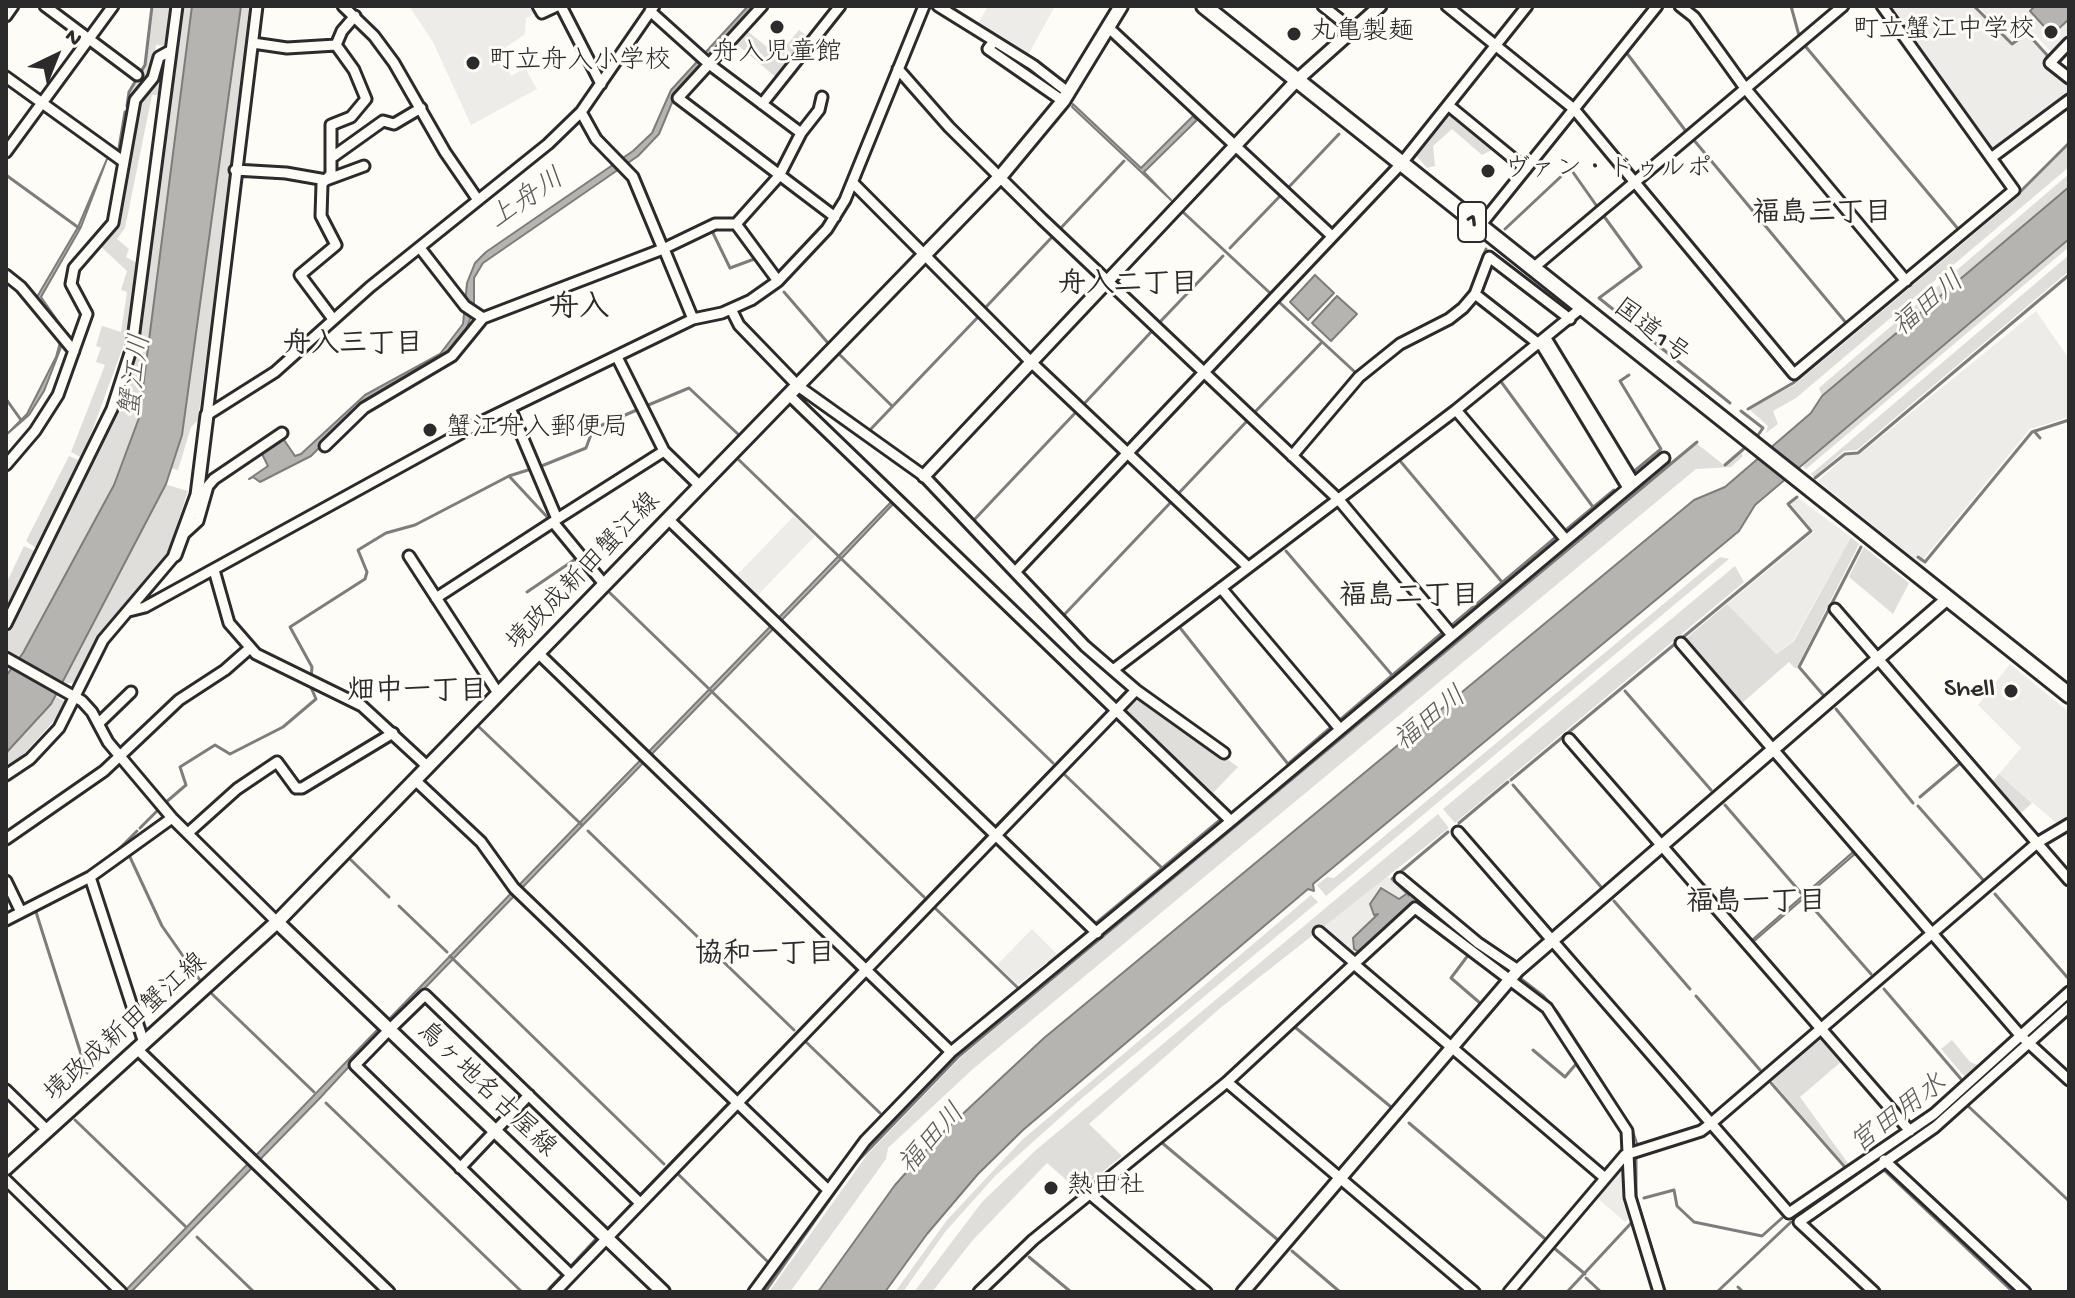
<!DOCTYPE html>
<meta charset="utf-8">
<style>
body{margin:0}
#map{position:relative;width:2075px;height:1298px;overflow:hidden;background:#fdfcf7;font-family:"Gochi Hand",sans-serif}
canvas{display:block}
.frame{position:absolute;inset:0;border:8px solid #2b2b2b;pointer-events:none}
.north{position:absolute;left:16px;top:16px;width:80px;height:80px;-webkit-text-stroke:6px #fdfcf7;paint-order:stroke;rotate:43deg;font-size:22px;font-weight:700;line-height:32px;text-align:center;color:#2b2b2b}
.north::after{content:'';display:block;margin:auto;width:28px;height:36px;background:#2b2b2b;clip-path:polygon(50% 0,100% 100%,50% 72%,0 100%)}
</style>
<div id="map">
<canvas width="2075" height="1298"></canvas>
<div class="frame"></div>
<div class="north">N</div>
</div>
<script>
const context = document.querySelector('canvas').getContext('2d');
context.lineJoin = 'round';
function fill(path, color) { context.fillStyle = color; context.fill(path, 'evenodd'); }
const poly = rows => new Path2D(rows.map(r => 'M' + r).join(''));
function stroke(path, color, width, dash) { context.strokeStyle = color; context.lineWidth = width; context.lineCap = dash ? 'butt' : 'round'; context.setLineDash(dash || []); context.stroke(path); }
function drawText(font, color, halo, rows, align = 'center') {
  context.font = font + ' "Gochi Hand","Klee One",sans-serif'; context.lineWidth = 6; context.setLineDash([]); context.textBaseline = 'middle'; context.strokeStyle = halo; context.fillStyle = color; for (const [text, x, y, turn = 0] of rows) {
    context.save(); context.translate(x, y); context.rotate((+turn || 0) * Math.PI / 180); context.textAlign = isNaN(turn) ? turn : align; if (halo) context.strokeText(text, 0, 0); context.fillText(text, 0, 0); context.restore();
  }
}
fill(poly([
 [409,6,535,6,539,12,526,18,525,34,500,51,511,76,525,68,537,89,471,125,433,42],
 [988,6,1055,6,1027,57,977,25],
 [1885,6,1973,6,2011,45,2027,34,2046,55,2044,63,2069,82,2069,94,1992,150],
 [1978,6,2069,6,2069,36,2051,52,2029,28,2010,41],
 [2036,311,2069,359,2069,417,2030,429,1920,563,1818,481,1848,454,1859,455],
 [1798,498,1851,537,1793,641,1775,654,1727,604,1814,532,1791,504],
 [794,516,815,536,755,598,734,578],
 [2010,664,2069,712,2069,818,2061,827,1999,774,2021,748,1978,705],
 [1387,876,1407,895,1399,899,1385,889,1373,907,1378,914,1353,937,1354,949,1359,952,1353,956,1320,928],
 [1032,929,1057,954,1018,985,997,965],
 [1626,1161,1632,1215,1625,1222,1596,1197]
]), '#edece8');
fill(poly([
 [152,6,174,6,167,46,156,45,152,72,128,106,130,93,146,65],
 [182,6,192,6,187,43,190,44,139,418,114,485,23,653,6,676,6,631,133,358],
 [241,6,252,6,198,420,191,427,178,470,170,468,180,435],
 [745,29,778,56,799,30,809,38,778,79,734,42],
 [160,65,165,66,160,95,152,95,125,228,117,239,129,249,126,257,137,263,126,339,82,458,71,452,105,365,96,362,101,348,96,346,102,326,121,332,127,292,121,290,127,271,98,244,115,225,138,104],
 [1449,112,1494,149,1482,155,1452,129,1433,146,1435,166,1427,168,1414,153],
 [2069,145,2069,167,1796,398,1773,411,1778,424,1766,433,1768,426,1749,409,1794,385,2012,202],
 [2069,174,2069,187,2049,207,1822,396,1819,388],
 [2069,239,2069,247,1806,469,1803,466,1960,328],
 [2069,255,2069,271,1857,450,1844,451,1814,477,1811,474],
 [1696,443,1725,466,1741,453,1743,456,1731,467,1696,469,974,1068,888,1148,886,1159,790,1292,769,1292,867,1155,960,1058],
 [69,456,81,461,40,551,26,541],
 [164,484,188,491,169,549,154,573,106,626,78,682,63,684,86,630],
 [1851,537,1859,544,1796,669,1789,662,1741,704,1684,640,1727,604,1776,654,1794,641],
 [24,546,39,553,6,616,6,584],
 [1864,547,1909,583,1893,614,1849,577],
 [1720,557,1729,559,1326,896,1317,885,1327,877,1334,878],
 [1735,566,1744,582,1455,823,1443,809],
 [55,696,66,702,61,713,22,756,6,766,7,749,40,717],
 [1142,697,1238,767,1213,793,1125,710],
 [1999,774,2032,803,2020,814,1992,782],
 [1438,814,1449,828,1219,1009,1089,1124,1122,1156,1079,1191,1047,1163,972,1241,932,1292,914,1292,982,1202,1036,1150],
 [1311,895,1318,902,1082,1098,996,1175,945,1232,903,1292,895,1292,947,1220,1022,1140],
 [1819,1038,1842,1061,1800,1097,1850,1166,1847,1167,1771,1080],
 [1952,1040,1970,1062,1980,1066,1966,1078,1941,1049]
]), '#dfdeda');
const water = poly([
 [192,6,241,6,182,435,166,484,51,704,6,753,6,676,23,653,114,485,139,418,192,6],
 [748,6,755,6,676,93,659,134,638,156,483,263,474,278,474,309,467,327,470,331,450,353,359,408,311,456,260,482,253,477,249,479,268,466,261,452,282,437,295,456,301,454,365,395,440,354,463,324,467,283,475,263,486,252,633,151,652,133,671,90,748,6],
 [2035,6,2069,6,2069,19,2052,35,2030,11,2035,6],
 [1073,104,1141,168,1193,116,1197,120,1144,172,1171,200,1072,107,1073,104],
 [107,159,81,227,41,297,65,331,60,350,44,391,29,415,6,435,27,414,56,357,63,331,37,297,78,227,107,159],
 [2069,187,2069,239,1755,505,1739,531,1313,884,1314,891,1308,889,1023,1130,978,1174,927,1234,885,1292,818,1292,895,1185,938,1137,1044,1038,1694,500,1725,487,1811,413,1822,396,2069,187],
 [1315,275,1334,293,1308,320,1290,302,1315,275],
 [1337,296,1357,314,1331,341,1312,323,1337,296],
 [893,500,895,502,842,558,391,1023,388,1020,893,500],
 [1853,852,1855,854,1753,942,1752,940,1853,852],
 [1381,888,1399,899,1409,892,1543,995,1558,1012,1632,1128,1638,1146,1634,1147,1631,1133,1548,1004,1413,901,1359,952,1354,949,1353,938,1378,914,1374,915,1370,904,1381,888],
 [378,1029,381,1032,319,1099,131,1292,124,1292,378,1029]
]);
fill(water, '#b5b4b1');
stroke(water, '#7e7d7b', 2);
stroke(poly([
 [1791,6,1800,39],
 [1974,6,2012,44,2027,33,2047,55,2047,63],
 [1806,47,1959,230],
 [1626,52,1685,130],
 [127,106,129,92,145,65,152,6],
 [1693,139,1847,324],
 [118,154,125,112],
 [6,175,79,228],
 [1287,189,1339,134],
 [1184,213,1270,293],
 [1603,215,1641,267,1599,298,1730,403],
 [1505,229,1570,168,1596,205],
 [1059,230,1124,161],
 [712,231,730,268,757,258],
 [1230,248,1281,195],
 [784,292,828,343],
 [1279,302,1356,373,1397,342],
 [986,307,1053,236],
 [1456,309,1471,289,1486,249],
 [1158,324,1223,256],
 [1410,334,1450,313],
 [840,355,892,406],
 [1629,375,1620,381,1661,449,1632,473],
 [1502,383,1593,507],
 [798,397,1116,703],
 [6,399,21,420],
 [1083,405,1152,331],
 [646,406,689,388,739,435],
 [1748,409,1793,383,2020,192,2069,143],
 [1741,411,1763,428,1756,438],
 [1253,414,1322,342],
 [869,431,979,316],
 [2034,431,2040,438],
 [739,460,1053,763],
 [1401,462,1502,582],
 [1725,465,1747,446],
 [539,467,586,448,593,429,639,409],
 [509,476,549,519],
 [1815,478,1845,454,1858,453,2069,275],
 [1178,494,1247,421],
 [974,520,1077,411],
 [1567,529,1614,490],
 [1286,551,1392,675],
 [1918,557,1925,562,2032,432,2069,420],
 [527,592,577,558],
 [610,593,924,897],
 [1069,623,1063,616,1172,501],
 [1452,625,1556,537],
 [1181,629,1288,764,1330,728],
 [311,678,312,667,290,627,365,579,367,572,358,550,386,533,415,525,509,476,528,470],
 [1625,691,1711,790],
 [1824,696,1799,667,1861,547],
 [1836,709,1913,803],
 [1125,711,1232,814],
 [1341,719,1442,633],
 [479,727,582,825],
 [1065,775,1162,868],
 [1511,780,1811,531,1788,504,1797,497],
 [1513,785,1602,888],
 [1920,797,1959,764],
 [165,803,186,785,180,767,215,745,230,754,283,727,316,699,310,685],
 [1725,805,1801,893],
 [1918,806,1984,881],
 [1459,823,1508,782],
 [995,827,1108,712],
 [140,828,159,809],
 [588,831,794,1030],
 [129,855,162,926,202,983],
 [111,857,137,831],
 [351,860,389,897],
 [1995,894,2067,977],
 [1409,895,1392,879,1448,832],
 [1614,901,1690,989],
 [1807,901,1871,974],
 [23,905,71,882],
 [399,906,447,952],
 [935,908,1018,988],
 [36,912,87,1073],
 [6,914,14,910],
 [1095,924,1220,820],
 [1469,954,1451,978,1480,1003],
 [450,956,664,1164],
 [865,962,987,836],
 [1049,963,1087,932],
 [1884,989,1961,1079],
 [212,994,314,1092],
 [1696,996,1760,1070],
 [980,1021,1041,970],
 [1296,1028,1391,1107],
 [2028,1036,2069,999],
 [806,1042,880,1113],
 [1533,1050,1565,1077,1576,1064,1606,1108],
 [1771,1083,1844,1166],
 [736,1096,858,970],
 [326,1103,522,1292],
 [1968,1106,2069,1201],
 [75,1120,185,1226],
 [1409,1123,1544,1238],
 [1161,1142,1278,1240],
 [1636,1158,1636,1197,1665,1292],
 [1884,1170,2013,1292],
 [678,1174,767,1261],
 [641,1194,728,1104],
 [1644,1198,1674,1190,1677,1206,1694,1222,1762,1236,1782,1218],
 [1799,1215,1935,1119,2020,1043],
 [608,1230,632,1204],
 [197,1237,254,1292],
 [1554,1248,1585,1274],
 [1292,1251,1340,1292],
 [1029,1257,1071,1292],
 [570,1267,595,1240],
 [1586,1278,1601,1292],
 [1738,1287,1743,1292],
 [546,1292,563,1274],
 [765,1292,854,1165,959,1056,1697,442],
 [1567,1292,1634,1220],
 [1717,1292,1791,1222]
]), '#7e7d7b', 3);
const minor = poly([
 [45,6,137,75],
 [343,6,374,36,394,63,445,152,478,200],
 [538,6,542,13,557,6],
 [561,6,601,84],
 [762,6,678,98,835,217],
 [938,6,1033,65,1069,93],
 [1323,6,1353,30],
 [1447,6,1574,109,1794,374,2014,190,1882,6],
 [1680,6,1694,17,1745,88,1906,281],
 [6,16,13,6],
 [1110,29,1332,236],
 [994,41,988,49,1063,101],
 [253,43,287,48,336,45],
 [2069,43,2050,63,2069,78],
 [898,69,949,127,1042,219,1339,500,1452,635],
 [6,77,124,162],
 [762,104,840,6],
 [1448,105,1526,169],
 [581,112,596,139,633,177,663,249],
 [801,133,819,110,822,97],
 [6,152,113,6],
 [334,156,383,121,394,124,421,108],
 [1991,158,2069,100],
 [235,170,286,173,326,180,364,166],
 [853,183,1031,362,1248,567],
 [736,224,778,281],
 [1479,227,1657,6],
 [420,248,465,306,483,318,663,249,715,224,736,224,779,176,801,133,709,64,650,11],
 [664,249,693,319],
 [1532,269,1843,6],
 [6,275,21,287,74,351],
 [1475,294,1540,345],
 [731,309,739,325,798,386,924,476,1085,646,1136,690,1224,753],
 [333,319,300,275,336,245,321,216,322,184,331,174,331,125,351,117,366,99,354,70,336,45,342,31,355,16],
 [1547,340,1634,483],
 [1541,344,1628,488],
 [617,357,664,451,700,486],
 [510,408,557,519,553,522,604,584],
 [1456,410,1566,540],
 [207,415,275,372,370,287,548,144,581,112,654,6],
 [207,415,257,6],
 [325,446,364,408,452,356,483,318],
 [1292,456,1359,377,1400,344,1449,319,1463,308,1475,294,1489,257,1570,319],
 [6,465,35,431,58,395,87,314,71,284,74,268,113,223,135,100,153,78,159,57,168,52],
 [557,519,664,451],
 [668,519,1097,933],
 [186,532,198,521,208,486,214,479,282,433],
 [409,556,498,693],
 [214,570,229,623,256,654,362,706,427,766],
 [1017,570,1401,164,1527,6],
 [1221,588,1340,729],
 [436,598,553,522],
 [1835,609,2069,880],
 [129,611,145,607,485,420,693,319,722,313,751,300,778,281,827,229,845,200,924,6],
 [6,624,112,409,132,347,177,6],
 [1681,643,2020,1035,2069,1080],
 [538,653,951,1052],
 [6,658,82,701,92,712,108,742,172,818,277,922],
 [1113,670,1456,410,1580,309],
 [99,723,131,692],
 [1569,739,1910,1131],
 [6,775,30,759,59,728,103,640,175,555],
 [415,780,481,842,514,888,827,1189],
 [1231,821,1664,458],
 [1458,832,1789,1213,1934,1114,2069,992],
 [188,833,237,789,277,762,296,788,302,788,393,733],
 [6,839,104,771,179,700,225,670,250,648],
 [90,877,144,1043],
 [1400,878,1478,943,1518,970],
 [6,881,21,912],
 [6,920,90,877,172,818],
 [1319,932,1355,963],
 [1354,964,1415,908,1547,1008,1627,1131,1630,1197,1659,1292],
 [137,1049,389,1292],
 [1227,1082,1474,1292],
 [6,1090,48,1131],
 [1884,1160,2025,1292],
 [460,1168,529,1095],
 [6,1180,121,1292],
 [1090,1194,1206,1292],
 [571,1275,355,1065,389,1030,425,995,640,1203],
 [555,1292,1136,690],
 [754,1292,865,1141,951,1052,1231,821,789,395],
 [979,1292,1033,1240,1227,1082,1354,964,1605,1178],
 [1509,1292,1625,1155,1701,1131,1709,1125,2037,843,2069,824],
 [1874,1292,1799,1222,1935,1127,2069,1007]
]);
const tertiary = poly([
 [924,476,1297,80,1380,6],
 [175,555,197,495,207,415],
 [1243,1292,1518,970,1947,599]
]);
const secondary = poly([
 [277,922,663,1292],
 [6,1168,277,922,1000,177,1063,101,1121,6]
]);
const trunk = poly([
 [1204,6,2069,695]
]);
stroke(minor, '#2b2b2b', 15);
stroke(tertiary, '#2b2b2b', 17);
stroke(secondary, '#2b2b2b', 18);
stroke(trunk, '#2b2b2b', 20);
stroke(minor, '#fdfcf7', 9);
stroke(tertiary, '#fdfcf7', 11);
stroke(secondary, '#fdfcf7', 12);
stroke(trunk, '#fdfcf7', 14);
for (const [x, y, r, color] of [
 [777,27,8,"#2b2b2b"],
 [2051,32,8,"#2b2b2b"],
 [1294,34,8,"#2b2b2b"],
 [473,63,8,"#2b2b2b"],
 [1488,171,8,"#2b2b2b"],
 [430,430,8,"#2b2b2b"],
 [2011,691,8,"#2b2b2b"],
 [1051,1188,8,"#2b2b2b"]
]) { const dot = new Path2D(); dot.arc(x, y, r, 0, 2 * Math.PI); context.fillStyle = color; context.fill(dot); stroke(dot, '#fdfcf7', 3); }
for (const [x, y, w] of [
 [1472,222,28]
]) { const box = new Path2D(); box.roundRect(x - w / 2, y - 20, w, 40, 6); context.fillStyle = '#fdfcf7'; context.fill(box); stroke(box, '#2b2b2b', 2); }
drawText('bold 24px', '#2b2b2b', null, [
 ["1",1472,222]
]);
drawText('26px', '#2b2b2b', '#fdfcf7', [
 ["町立蟹江中学校",2035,32,"right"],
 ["丸亀製麺",1310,34],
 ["舟入児童館",777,55,"center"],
 ["町立舟入小学校",489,63],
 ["ヴァン・ドゥルポ",1504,171],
 ["蟹江舟入郵便局",446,430],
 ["Shell",1995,691,"right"],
 ["熱田社",1067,1188]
], 'left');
drawText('26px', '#2b2b2b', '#fdfcf7', [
 ["国道1号",1650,333,38],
 ["境政成新田蟹江線",585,573,-46],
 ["境政成新田蟹江線",127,1029,-42],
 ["鳥ヶ地名古屋線",485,1091,44]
]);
drawText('italic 28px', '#5b5b5a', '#fdfcf7', [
 ["上舟川",528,201,-34],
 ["福田川",1930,306,-40],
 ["蟹江川",138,376,-82],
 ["福田川",1432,721,-39],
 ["宮田用水",1900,1116,-37],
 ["福田川",934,1141,-48]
]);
drawText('bold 28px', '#2b2b2b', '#fdfcf7', [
 ["福島三丁目",1822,216],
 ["舟入二丁目",1128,287],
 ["舟入三丁目",353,347],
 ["福島二丁目",1409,599],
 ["畑中一丁目",417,694],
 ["福島一丁目",1756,905],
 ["協和一丁目",765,957]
]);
drawText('bold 30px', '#2b2b2b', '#fdfcf7', [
 ["舟入",579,310]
]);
</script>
